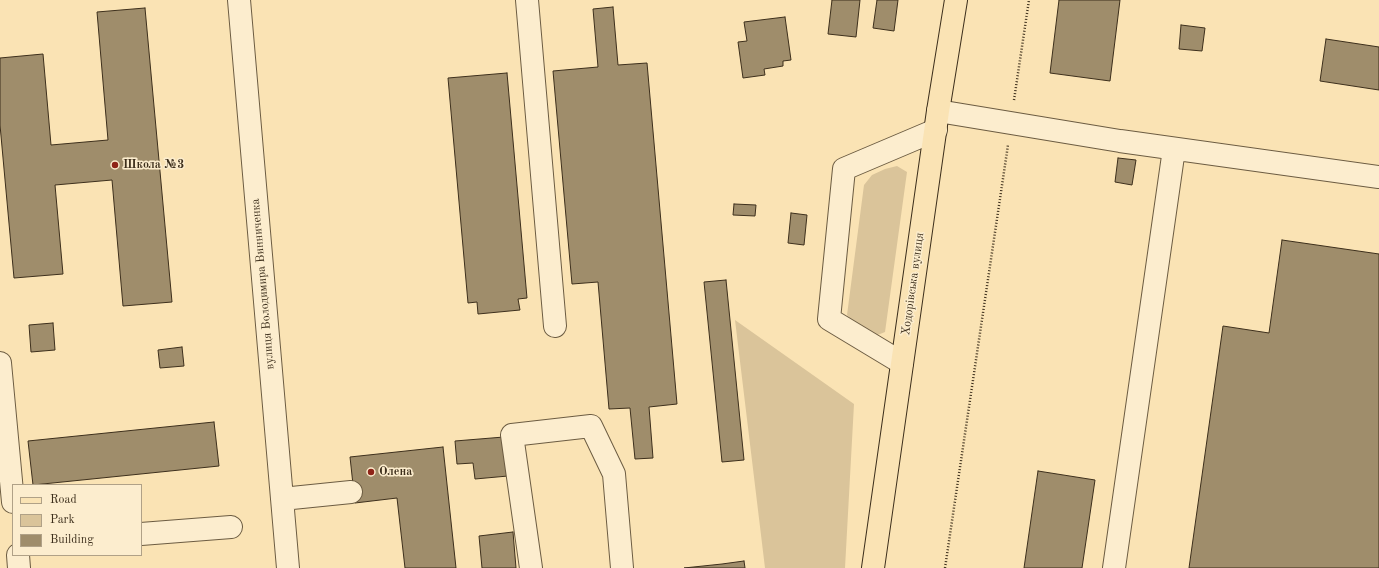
<!DOCTYPE html>
<meta charset="utf-8">
<style>
body{margin:0}
#map{position:relative;width:1379px;height:568px;overflow:hidden;background:#fae3b4;font-family:"Old Standard TT",serif}
canvas{display:block}
.legend{position:absolute;left:12px;top:484px;width:130px;height:72px;box-sizing:border-box;background:#fcedce;border:1px solid #b0a187;margin:0;padding:5px 7px;list-style:none;font-size:12px;color:#3d2f1c}
.legend li{display:flex;align-items:center;gap:8px;height:20px}
.legend b{width:20px;border:1px solid #b0a187}
</style>
<div id="map">
<canvas width="1379" height="568"></canvas>
<ul class="legend">
<li><b style="height:5px;background:#fae3b4"></b>Road</li>
<li><b style="height:11px;background:#dac49a"></b>Park</li>
<li><b style="height:11px;background:#9f8d6b"></b>Building</li>
</ul>
</div>
<script>
const context = document.querySelector('canvas').getContext('2d');
context.lineJoin = 'round';
function fill(path, color) { context.fillStyle = color; context.fill(path, 'evenodd'); }
const poly = rows => new Path2D(rows.map(r => 'M' + r).join(''));
function stroke(path, color, width, dash) { context.strokeStyle = color; context.lineWidth = width; context.lineCap = dash ? 'butt' : 'round'; context.setLineDash(dash || []); context.stroke(path); }
function drawText(font, color, halo, rows, align = 'center') {
  context.font = font + ' "Old Standard TT",serif'; context.lineWidth = 3; context.setLineDash([]); context.textBaseline = 'middle'; context.strokeStyle = halo; context.fillStyle = color; for (const [text, x, y, turn = 0] of rows) {
    context.save(); context.translate(x, y); context.rotate((+turn || 0) * Math.PI / 180); context.textAlign = isNaN(turn) ? turn : align; if (halo) context.strokeText(text, 0, 0); context.fillText(text, 0, 0); context.restore();
  }
}
fill(poly([
 [897,166,907,172,885,332,875,336,860,330,847,315,864,185,872,175,885,169],
 [735,320,854,404,845,568,765,568]
]), '#dac49a');
const building = poly([
 [832,0,860,0,856,37,828,34,832,0],
 [877,0,898,0,894,31,873,28,877,0],
 [1059,0,1120,0,1110,81,1050,73,1059,0],
 [613,7,618,65,647,63,677,404,649,407,653,458,635,459,630,408,609,409,598,282,572,284,553,71,598,67,593,9,613,7],
 [145,8,172,302,123,306,112,180,55,185,63,274,14,278,0,125,0,58,43,54,51,145,108,140,97,12,145,8],
 [785,17,791,60,783,61,783,66,764,69,765,75,743,78,738,42,747,41,744,22,785,17],
 [1181,25,1205,28,1202,51,1179,49,1181,25],
 [1326,39,1379,47,1379,90,1320,81,1326,39],
 [507,73,527,298,518,299,520,310,478,314,477,302,468,303,448,78,507,73],
 [1118,158,1136,160,1132,185,1115,182,1118,158],
 [734,204,756,205,755,216,733,215,734,204],
 [791,213,807,215,804,245,788,243,791,213],
 [1282,240,1379,254,1379,568,1189,568,1223,326,1269,333,1282,240],
 [726,280,744,460,722,462,704,282,726,280],
 [53,323,55,350,31,352,29,325,53,323],
 [182,347,184,366,160,368,158,350,182,347],
 [214,422,219,466,33,485,28,441,214,422],
 [504,437,508,476,475,479,473,463,457,464,455,441,504,437],
 [443,447,456,568,405,568,397,498,355,503,350,457,443,447],
 [1038,471,1095,480,1082,568,1024,568,1038,471],
 [513,532,516,568,482,568,479,536,513,532],
 [744,561,745,568,684,568,722,564,744,561]
]);
fill(building, '#9f8d6b');
stroke(building, '#3d2f1c', 1);
const minor = poly([
 [239,0,288,568],
 [527,0,555,326],
 [938,111,1120,141,1379,177],
 [0,363,13,502],
 [902,363,829,319,844,169,936,130],
 [282,499,351,492],
 [141,534,231,527],
 [18,555,19,568],
 [531,568,512,435,591,426,614,474,622,568],
 [1114,568,1174,149]
]);
const major = poly([
 [873,568,938,111,956,0]
]);
stroke(minor, '#6c5c42', 24);
stroke(major, '#3d2f1c', 24);
stroke(poly([
 [1014,100,1029,0],
 [945,568,1008,145]
]), '#3d2f1c', 2.5, [1, 2]);
stroke(minor, '#fcedce', 22);
stroke(major, '#fae3b4', 22);
for (const [x, y, r, color] of [
 [115,165,4,"#8f2418"],
 [371,472,4,"#8f2418"]
]) { const dot = new Path2D(); dot.arc(x, y, r, 0, 2 * Math.PI); context.fillStyle = color; context.fill(dot); stroke(dot, '#fcedce', 1.5); }
drawText('bold 12px', '#3d2f1c', '#fcedce', [
 ["Школа №3",123,165],
 ["Олена",379,472]
], 'left');
drawText('12px', '#3d2f1c', '#fcedce', [
 ["вулиця Володимира Винниченка",263,284,-95],
 ["Ходорівська вулиця",913,284,-82]
]);
</script>
